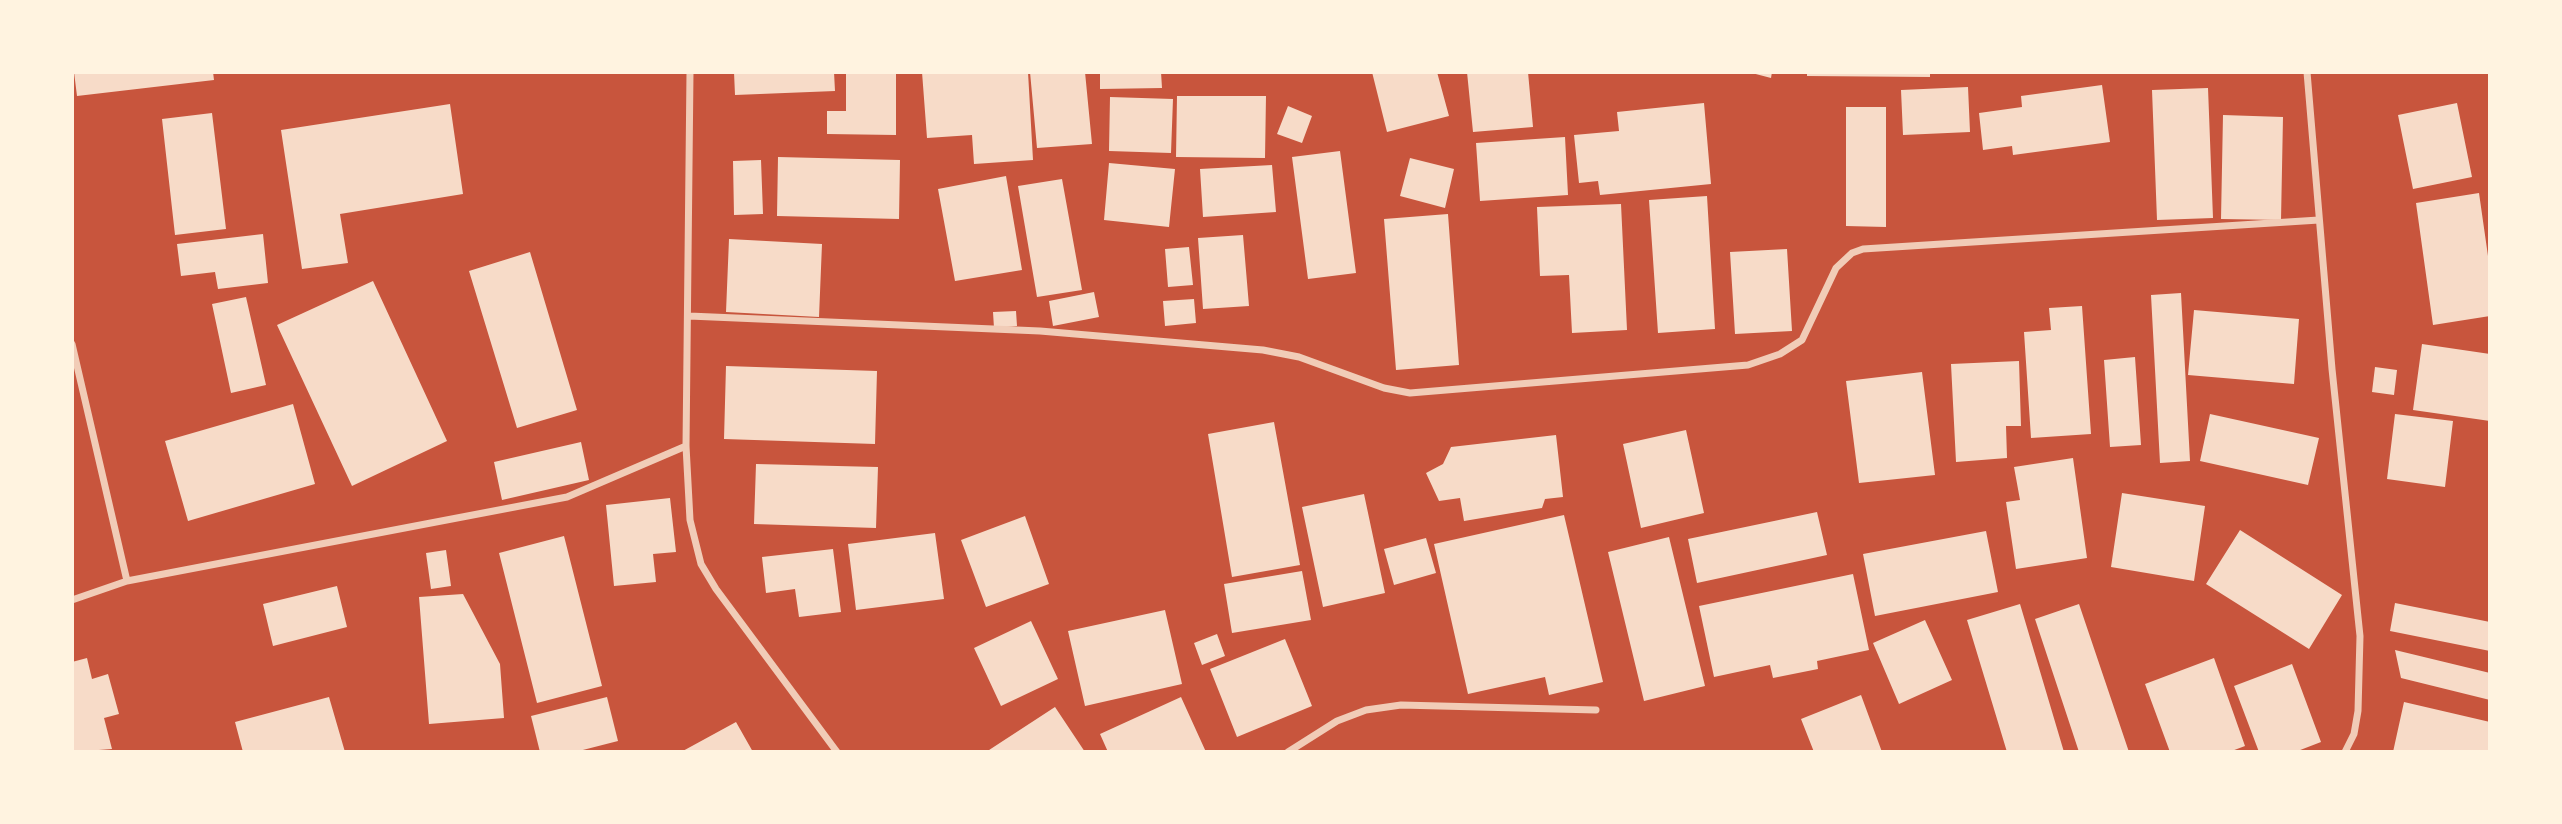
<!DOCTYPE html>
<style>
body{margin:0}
#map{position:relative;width:2562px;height:824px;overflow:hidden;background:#c8553d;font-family:"DM Sans",sans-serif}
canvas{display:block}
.frame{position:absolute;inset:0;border:74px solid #fff3e0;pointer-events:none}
</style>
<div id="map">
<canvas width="2562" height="824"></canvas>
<div class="frame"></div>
</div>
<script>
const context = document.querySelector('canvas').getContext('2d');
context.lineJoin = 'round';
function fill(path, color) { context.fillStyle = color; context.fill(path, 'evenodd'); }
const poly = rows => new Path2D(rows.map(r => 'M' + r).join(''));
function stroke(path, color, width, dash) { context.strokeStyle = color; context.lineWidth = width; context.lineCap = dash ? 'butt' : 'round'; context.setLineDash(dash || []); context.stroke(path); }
fill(poly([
 [74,72,213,72,214,80,77,96],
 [734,72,834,72,835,91,735,95],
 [846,72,896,72,896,135,827,134,827,111,846,111],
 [922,72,1028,72,1033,160,974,164,972,135,927,138],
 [1030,72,1085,72,1092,144,1037,148],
 [1100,72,1161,72,1162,88,1100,89],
 [1372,72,1437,72,1449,116,1387,132],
 [1467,72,1528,72,1533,127,1473,132],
 [1748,72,1772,72,1771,78],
 [1807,72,1930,72,1930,77,1807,76],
 [2102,85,2110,142,2013,155,2012,146,1983,150,1979,113,2022,107,2021,96],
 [1968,87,1970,132,1903,135,1901,90],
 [2208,88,2213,218,2157,220,2152,90],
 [1177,96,1266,96,1265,158,1176,157],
 [1110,97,1173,99,1171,153,1109,151],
 [1704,103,1711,184,1600,195,1598,181,1579,183,1574,135,1619,131,1617,112],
 [2457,103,2472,177,2413,189,2398,115],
 [450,104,463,194,340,214,348,263,302,269,281,130],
 [1288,106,1312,116,1302,143,1277,134],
 [1846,107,1886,107,1886,227,1846,226],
 [212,113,226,229,175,235,162,119],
 [2223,115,2283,117,2281,220,2221,219],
 [1565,137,1568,195,1480,201,1476,143],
 [1340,151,1356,273,1308,279,1292,157],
 [778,157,900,160,899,219,777,216],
 [1410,158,1454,169,1445,208,1400,196],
 [761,160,763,214,734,215,733,161],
 [1109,163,1175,169,1169,227,1104,220],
 [1272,165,1276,212,1203,217,1200,169],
 [1006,176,1022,270,955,281,938,189],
 [1062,179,1082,290,1037,297,1018,186],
 [2479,193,2490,270,2490,316,2433,325,2416,203],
 [1707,196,1715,329,1658,333,1649,200],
 [1621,204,1627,330,1572,333,1569,275,1540,276,1537,207],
 [1448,214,1459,365,1396,370,1384,219],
 [263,234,268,283,218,289,215,272,181,276,177,244],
 [1243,235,1249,306,1203,309,1198,238],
 [729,239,822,244,819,317,726,312],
 [1189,247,1193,285,1168,287,1165,249],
 [1787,249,1792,331,1735,334,1730,252],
 [530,252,577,410,517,428,469,271],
 [373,281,447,441,352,486,277,325],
 [1094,292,1099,317,1053,326,1049,301],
 [2181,293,2190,461,2160,463,2151,295],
 [246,297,266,385,231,393,212,304],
 [1194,299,1196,323,1165,326,1163,301],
 [2082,306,2091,434,2031,438,2024,332,2051,330,2049,308],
 [2194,310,2299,319,2294,384,2188,375],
 [1016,311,1017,326,994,328,993,312],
 [2422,344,2490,354,2490,421,2413,410],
 [2135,357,2141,445,2110,447,2104,360],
 [2019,361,2021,426,2006,426,2007,458,1956,462,1951,364],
 [726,366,877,371,875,444,724,439],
 [2375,367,2397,370,2394,395,2372,392],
 [1922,372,1935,475,1859,483,1846,381],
 [293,404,315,484,188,521,165,441],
 [2210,414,2319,438,2308,485,2200,461],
 [2395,414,2453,421,2445,487,2387,479],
 [1274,422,1300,565,1232,577,1208,434],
 [1686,430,1704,513,1641,528,1623,444],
 [1556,435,1563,497,1545,499,1542,508,1464,521,1460,498,1439,501,1426,473,1443,464,1451,447],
 [581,442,589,480,502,500,494,462],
 [2073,458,2087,558,2016,569,2006,502,2020,500,2014,467],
 [756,464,878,467,876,528,754,524],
 [2122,493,2205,506,2194,581,2111,567],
 [1364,494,1385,593,1323,607,1302,507],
 [670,498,676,552,653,554,656,582,614,586,606,505],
 [1817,512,1827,555,1697,583,1688,539],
 [1564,515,1603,682,1549,695,1545,677,1468,694,1434,544],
 [1025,516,1049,584,986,607,961,540],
 [2240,530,2342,595,2309,649,2206,584],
 [1986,531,1998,592,1875,616,1863,554],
 [935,533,944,599,856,610,848,544],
 [564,536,602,686,537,703,499,553],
 [1669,537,1705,686,1644,701,1608,552],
 [1426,538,1436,573,1394,585,1384,549],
 [833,549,841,612,799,617,795,589,766,593,762,557],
 [446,550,451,586,431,589,426,553],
 [1302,571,1311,620,1232,633,1224,584],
 [1853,574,1869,650,1817,661,1818,669,1773,678,1770,665,1714,677,1699,606],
 [337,586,347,627,273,646,263,604],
 [463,594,500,664,504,718,429,724,419,597],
 [2395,603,2490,622,2490,651,2390,631],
 [2020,604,2064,752,2007,752,1967,620],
 [2079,604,2129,752,2079,752,2035,619],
 [1165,610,1182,684,1085,706,1068,631],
 [1925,620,1952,680,1899,704,1873,643],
 [1031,621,1058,679,1001,706,974,648],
 [1217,634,1225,656,1202,665,1194,643],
 [1285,639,1312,706,1237,737,1210,669],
 [2395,650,2490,673,2490,700,2401,678],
 [87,658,92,679,108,674,119,714,104,718,112,749,72,752,72,662],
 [2214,658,2245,746,2229,752,2170,752,2145,684],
 [2292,664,2321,742,2295,752,2259,752,2234,686],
 [1861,695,1882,752,1814,752,1801,719],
 [329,697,345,752,243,752,235,722],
 [607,697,618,741,575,752,540,752,531,716],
 [1181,697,1206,752,1108,752,1100,734],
 [2404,702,2490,722,2490,752,2393,752],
 [1055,707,1085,752,986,752],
 [736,722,753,752,681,752]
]), '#f7dbc8');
stroke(poly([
 [690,72,686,446,690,520,701,564,716,589,837,752],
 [2307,72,2332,369,2360,636,2358,711,2354,734,2345,752],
 [689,316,1040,331,1263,350,1299,357,1384,388,1410,393,1748,365,1780,354,1802,340,1836,268,1852,253,1863,249,2319,220],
 [72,344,127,581],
 [72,600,127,581,567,497,686,446],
 [1288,752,1337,721,1366,710,1401,705,1596,710]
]), '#f1ccb7', 7);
</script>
